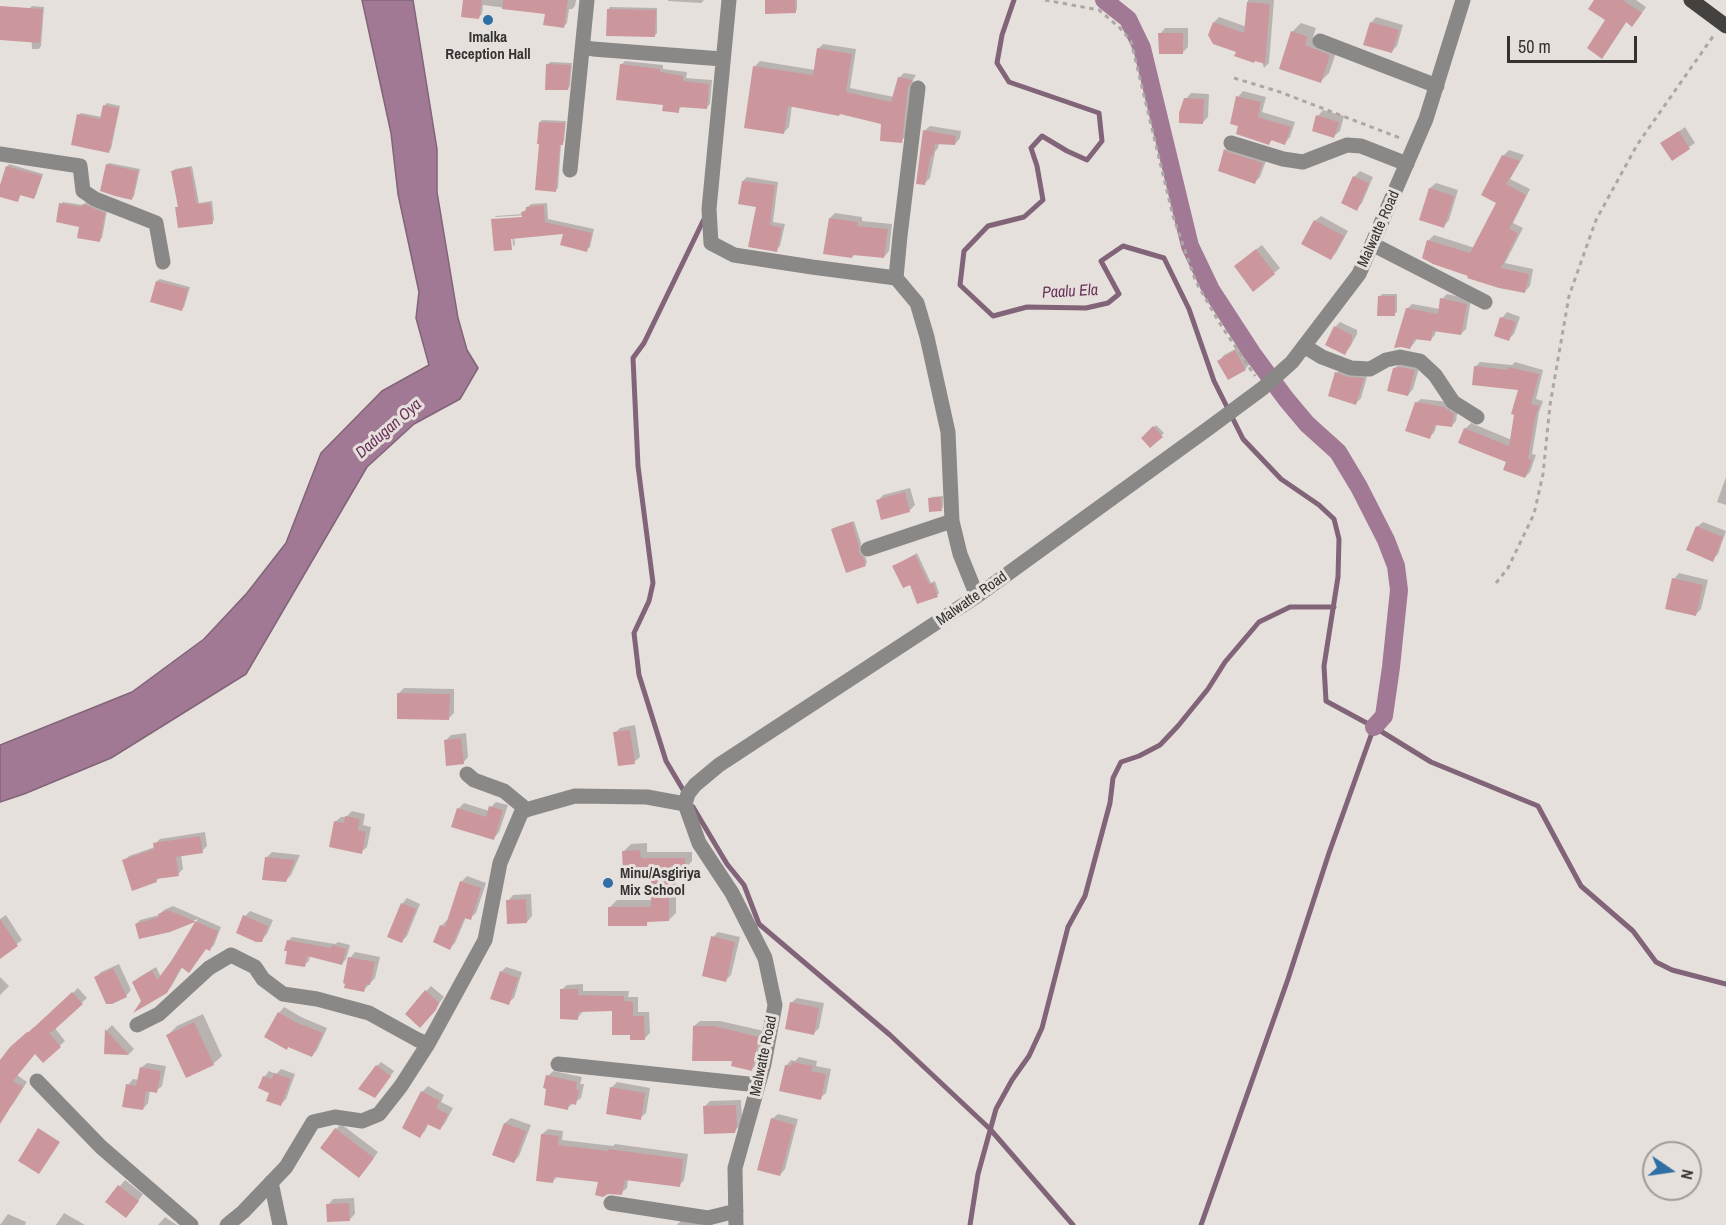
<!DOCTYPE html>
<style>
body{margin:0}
#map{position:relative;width:1726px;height:1225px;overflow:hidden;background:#e6e0dd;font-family:"Archivo Narrow",sans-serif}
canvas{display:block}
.north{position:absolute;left:1642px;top:1141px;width:60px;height:60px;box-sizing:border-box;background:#e6e0dd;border:2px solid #9f9b99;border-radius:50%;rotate:103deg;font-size:16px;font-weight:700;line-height:24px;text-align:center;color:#353332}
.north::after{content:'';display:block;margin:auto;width:21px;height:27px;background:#2e6fa5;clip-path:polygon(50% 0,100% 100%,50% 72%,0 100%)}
.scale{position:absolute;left:1507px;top:36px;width:130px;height:27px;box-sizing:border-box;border:3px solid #353332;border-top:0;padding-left:8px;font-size:18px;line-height:21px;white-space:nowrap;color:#353332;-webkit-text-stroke:4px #e6e0dd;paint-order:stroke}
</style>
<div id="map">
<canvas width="1726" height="1225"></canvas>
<div class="north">N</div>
<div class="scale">50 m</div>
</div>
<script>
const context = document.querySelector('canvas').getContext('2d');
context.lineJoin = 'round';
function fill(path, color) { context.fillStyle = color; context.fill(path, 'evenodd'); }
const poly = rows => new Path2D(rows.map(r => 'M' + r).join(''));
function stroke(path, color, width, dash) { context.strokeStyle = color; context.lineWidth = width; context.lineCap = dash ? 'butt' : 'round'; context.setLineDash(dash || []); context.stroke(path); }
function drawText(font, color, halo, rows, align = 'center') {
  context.font = font + ' "Archivo Narrow",sans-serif'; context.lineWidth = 6; context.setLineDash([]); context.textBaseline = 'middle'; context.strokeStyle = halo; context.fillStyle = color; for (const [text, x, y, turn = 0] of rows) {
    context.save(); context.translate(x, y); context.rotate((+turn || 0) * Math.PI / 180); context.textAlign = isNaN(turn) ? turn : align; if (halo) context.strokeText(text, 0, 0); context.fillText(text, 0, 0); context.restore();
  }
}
const water = poly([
 [362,0,413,0,437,149,437,192,458,318,467,350,478,368,460,399,414,424,367,467,246,674,111,758,24,794,0,802,0,745,132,692,204,639,247,593,286,543,321,453,382,391,429,365,416,318,419,292,398,194,391,133,362,0]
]);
fill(water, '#a27994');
stroke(water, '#816477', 1.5);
fill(poly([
 [465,0,576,0,575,6,572,9,569,9,567,23,564,26,546,13,483,5,482,14,479,17],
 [668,0,704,0,701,3,668,1],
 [749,0,797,0,797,9,795,12,766,0],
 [1248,0,1274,0,1269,63,1264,68,1260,54,1238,51,1214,22,1219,17,1250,28,1247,9],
 [1596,0,1636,0,1646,7,1637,20,1627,21,1607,51,1602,57,1607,20],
 [32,6,44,7,41,46,39,49,32,49,30,8],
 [610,7,657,8,657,33,655,35,608,10],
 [1376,17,1403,25,1397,46,1392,51,1371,23],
 [1301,23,1316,28,1313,37,1338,47,1329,73,1321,81,1281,68,1293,31],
 [1165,28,1188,28,1188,47,1183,52,1160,34],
 [823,44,856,49,850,88,894,97,899,78,904,73,916,75,913,80,906,136,901,141,883,123,840,113,792,105,789,127,784,132,755,66,760,61,815,70,818,49],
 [625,61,663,65,663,69,687,72,686,78,712,80,710,104,706,108,682,105,678,112,664,104,621,65],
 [550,62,572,63,570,86,568,89,548,64],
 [1243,91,1266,97,1262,112,1295,122,1290,137,1285,143,1273,139,1269,143,1240,125,1238,97],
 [1191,93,1209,94,1208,117,1202,123,1186,99],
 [107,103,120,106,111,149,109,151,79,115,81,113,102,117,104,106],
 [1323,110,1344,116,1340,131,1334,136,1318,116],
 [542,120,566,121,564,141,561,144,558,188,555,191,541,143,540,122],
 [930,126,961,131,960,138,955,144,939,143,938,148,935,152,930,178,924,184,924,131],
 [1685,127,1695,143,1672,159,1662,144],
 [1230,145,1267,158,1260,177,1255,182,1225,150],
 [1509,150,1524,155,1510,179,1530,189,1513,223,1523,228,1505,263,1533,269,1530,286,1524,292,1470,275,1423,258,1429,240,1434,235,1475,248,1498,202,1503,156],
 [109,163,140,169,134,196,132,198,107,165],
 [9,164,43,174,36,195,34,198,21,194,18,201,0,195,0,190,7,167],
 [192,166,199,203,212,201,214,220,212,222,177,207,180,205,173,171,175,169],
 [1360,171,1373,177,1362,203,1356,209,1354,177],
 [747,177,778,182,773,222,785,224,780,246,776,250,758,205,743,181],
 [1436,183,1458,190,1449,220,1444,226,1421,219,1430,188],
 [63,202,83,205,86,202,89,203,107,211,102,238,99,240,81,226,61,204],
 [547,203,548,219,594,229,590,247,586,250,562,244,565,232,514,237,515,245,513,246,512,231,509,231,510,247,512,247,495,250,493,219,494,218,494,220,530,218,529,215,495,217,496,216,523,214,523,212,531,204],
 [835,213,862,217,862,221,892,224,889,251,884,257,855,254,852,257,830,218],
 [1321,216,1348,231,1336,253,1331,258,1315,221],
 [1262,245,1280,268,1274,273,1241,261],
 [160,279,190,287,184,307,182,309,157,281],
 [1382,294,1397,294,1397,312,1394,314,1380,296],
 [1447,294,1471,299,1466,329,1461,334,1436,330,1435,335,1430,340,1417,338,1415,342,1410,348,1407,309,1412,304,1440,309,1442,299],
 [1507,312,1520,317,1514,334,1509,339,1502,318],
 [1340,322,1357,330,1357,334,1350,347,1345,353,1335,327],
 [1241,346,1251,363,1245,369,1219,361,1224,355],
 [1480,362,1512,365,1515,362,1543,370,1536,399,1543,401,1539,412,1532,454,1536,455,1530,472,1525,477,1508,461,1460,442,1465,429,1471,423,1512,440,1520,389,1475,367],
 [1400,363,1420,365,1413,389,1408,395,1394,369],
 [1342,368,1368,373,1361,398,1356,403,1336,373],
 [1421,399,1449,402,1458,409,1456,421,1452,426,1437,424,1434,433,1429,437,1416,403],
 [1156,425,1164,433,1150,446,1143,438],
 [1726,477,1726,505,1717,502],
 [910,488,915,505,909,511,878,501,883,495],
 [943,496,943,507,941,509,929,499,932,497],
 [854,521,861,543,861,550,865,555,867,562,865,565,833,529,836,527],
 [1703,522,1726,531,1718,554,1712,560,1697,527],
 [917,553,931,583,935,581,939,593,937,595,911,582,894,566],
 [1679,573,1708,580,1701,609,1695,615,1674,579],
 [404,688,454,689,454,713,449,718,399,693],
 [635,725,640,757,634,762,615,733,620,728],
 [466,733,468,757,463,763,446,740,451,735],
 [496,802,508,805,499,832,494,838,453,826,459,808,464,803,489,811,491,807],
 [352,811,365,814,363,825,371,827,367,847,361,852,335,822,341,817,346,817],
 [205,832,207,846,202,851,181,855,183,869,178,874,160,877,156,881,124,861,129,856,155,847,155,844,160,839],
 [647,843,647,852,692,852,692,861,685,869,676,869,676,913,669,920,650,920,646,924,610,907,617,900,653,900,653,870,624,851,631,844],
 [272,852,300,855,291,875,285,881,267,857],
 [467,876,486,883,476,913,470,918,466,917,455,943,450,948,441,926,447,920,448,921,461,882],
 [531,894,532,916,527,922,508,901,513,895],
 [407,898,420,904,407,936,401,942,402,904],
 [173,906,221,927,214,945,210,949,207,948,183,966,171,987,166,992,143,1002,134,982,138,978,156,967,161,977,198,919,170,930,136,924,140,920,159,915,164,910],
 [250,911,273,920,267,934,261,940,245,916],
 [6,915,22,940,0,957,0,919],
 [718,932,740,937,731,975,726,980,713,937],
 [292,937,335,944,338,942,350,945,346,959,342,964,310,956,309,961,304,965,288,941],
 [355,952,380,957,375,978,363,991,350,958],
 [119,964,131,990,126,996,95,978,101,972],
 [506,967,522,972,514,998,508,1003,501,972],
 [0,977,9,986,0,995],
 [583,984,583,991,629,991,628,997,638,997,638,1012,649,1012,650,1033,644,1039,632,1034,614,1010,583,1011,578,1018,561,990,567,985],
 [431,986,444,997,426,1020,426,991],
 [78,988,87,998,54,1027,65,1041,43,1061,35,1053,17,1075,27,1082,13,1104,8,1109,0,1103,0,1061,17,1042,34,1027,36,1028],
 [797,998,824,1003,819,1028,813,1034,791,1003],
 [284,1007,301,1017,327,1028,317,1050,312,1056,279,1013],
 [203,1014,222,1056,213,1064,168,1035,177,1026],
 [700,1021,720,1021,764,1031,757,1064,751,1070,734,1060,694,1026],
 [112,1025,134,1049,129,1054,106,1053,107,1030],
 [799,1057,817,1061,816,1066,831,1069,826,1093,820,1098,786,1066,791,1060,795,1061],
 [381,1062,394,1071,379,1092,377,1066],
 [147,1063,166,1066,162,1086,156,1091,150,1090,148,1103,143,1109,128,1085,133,1079,139,1080,141,1068],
 [281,1069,295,1074,286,1099,281,1104,271,1092,264,1077,269,1071,276,1074],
 [553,1071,582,1077,580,1084,584,1084,581,1098,567,1108,548,1076],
 [617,1082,650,1088,646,1113,640,1118,611,1088],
 [428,1086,444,1095,441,1102,453,1108,445,1123,440,1129,429,1123,425,1131,420,1136,404,1128,422,1092],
 [741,1100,742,1119,740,1126,734,1131,705,1106,710,1101],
 [778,1114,798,1119,785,1169,780,1175,772,1119],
 [511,1118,531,1125,519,1156,514,1162,494,1154,505,1123],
 [341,1124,378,1152,364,1171,336,1129],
 [548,1129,563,1131,562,1140,613,1146,615,1144,688,1154,684,1180,679,1186,628,1179,627,1188,621,1193,599,1181,558,1176,552,1182,542,1134],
 [125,1180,143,1194,131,1211,107,1202],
 [354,1198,355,1214,350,1219,328,1205,333,1199],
 [64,1213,85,1225,56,1225],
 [8,1214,26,1222,25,1225,0,1225],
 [165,1217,177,1225,158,1225],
 [683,1218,714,1225,677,1225]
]), '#0003');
stroke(poly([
 [1014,0,1002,35,997,63,1009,82,1099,113,1102,141,1087,160,1067,151,1042,136,1031,148,1037,166,1043,200,1024,217,988,226,964,251,960,285,993,316,1027,307,1086,308,1108,303,1119,294,1101,261,1123,246,1164,258,1189,309,1214,381,1243,439,1281,479,1319,505,1334,519,1339,539,1338,577,1324,666,1326,701,1374,727,1431,762,1538,806,1581,886,1633,931,1656,962,1672,970,1726,984],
 [685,793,666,761,639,675,634,633,649,601,653,583,638,466,633,358,644,343,705,217],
 [693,807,727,864,744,885,759,924,890,1035,990,1129,1073,1225],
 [970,1225,978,1174,996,1109,1012,1080,1029,1056,1042,1028,1068,927,1085,896,1110,803,1113,778,1121,762,1139,756,1160,745,1178,726,1208,689,1225,662,1259,622,1290,607,1334,607],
 [1201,1225,1288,979,1329,853,1374,727]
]), '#816477', 5);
stroke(poly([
 [1104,0,1128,19,1142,48,1190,246,1211,290,1252,353,1286,399,1307,424,1338,452,1359,487,1386,540,1396,566,1399,590,1391,667,1384,716,1374,727]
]), '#a27994', 18);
fill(poly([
 [463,0,482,0,479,19,461,17],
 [503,0,568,0,564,28,543,25,545,14,502,9],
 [765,0,795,0,796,13,765,14],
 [1594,0,1623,0,1642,13,1632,27,1626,22,1602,59,1587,48,1605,20,1588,9],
 [1247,2,1270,4,1265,64,1255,61,1254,63,1234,56,1236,52,1213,44,1208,35,1213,22,1244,33],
 [0,6,43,9,40,43,0,40],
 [607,9,656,10,655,37,606,36],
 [1370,22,1399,30,1392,53,1363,45],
 [1291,31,1308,37,1305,45,1330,55,1321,83,1279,69],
 [1158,33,1183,33,1183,54,1159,54],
 [817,48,852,54,846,92,891,102,898,77,913,80,908,87,902,143,880,141,881,124,840,114,839,116,788,106,784,134,744,128,753,66,813,75],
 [546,64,571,65,568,90,545,90],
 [620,64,660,69,660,72,683,76,683,81,709,84,707,109,679,107,679,113,662,111,663,105,616,100],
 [1236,96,1261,102,1258,117,1291,127,1285,145,1271,140,1269,145,1236,134,1238,126,1230,124],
 [1184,98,1204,99,1203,124,1179,123,1179,113],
 [103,105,119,108,109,153,71,145,77,114,100,119],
 [1316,115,1339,122,1334,138,1312,131],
 [539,122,565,123,563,145,560,145,556,192,535,190,539,144,537,144],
 [923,130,956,136,955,145,935,144,933,156,931,155,925,185,916,184],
 [1679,131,1690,149,1672,161,1660,143],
 [1224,149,1228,152,1263,163,1255,184,1218,171],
 [1502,155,1520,161,1506,184,1526,195,1509,229,1518,233,1501,268,1529,274,1525,293,1499,288,1467,278,1468,276,1433,264,1422,258,1427,240,1470,253,1496,203,1481,195],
 [106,164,138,171,132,200,115,196,100,191],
 [6,166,42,176,34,199,20,195,18,202,0,197,0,185],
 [190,167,197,204,210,203,213,224,178,228,175,207,178,207,171,171],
 [1353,176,1369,183,1357,211,1341,203],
 [742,181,775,185,770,225,782,228,777,252,748,247,756,207,738,204],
 [1429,188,1454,196,1444,228,1419,220],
 [59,203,82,207,82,204,86,205,105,213,100,242,77,238,79,227,56,222],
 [544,205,545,222,592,233,587,252,560,245,563,234,511,239,512,250,494,251,491,219,522,217,521,212,526,211,526,207],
 [829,218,858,222,857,226,888,229,884,258,853,255,852,258,823,254],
 [1314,220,1344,236,1331,260,1301,244],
 [1256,249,1275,274,1253,292,1234,266],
 [156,281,188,289,182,311,150,302],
 [1378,296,1395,296,1395,316,1377,316],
 [1440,298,1467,304,1461,335,1433,331,1431,341,1414,339,1410,349,1401,347,1394,348,1406,308,1438,314],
 [1500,317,1516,322,1509,341,1494,336],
 [1334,326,1352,335,1352,341,1345,355,1325,345],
 [1235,350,1246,370,1228,380,1217,361],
 [1474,366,1508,370,1508,367,1539,374,1531,404,1539,406,1535,418,1528,459,1532,460,1525,478,1503,470,1506,462,1458,443,1464,428,1509,446,1514,415,1511,414,1518,390,1472,385],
 [1400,367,1415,370,1408,396,1387,391,1393,368],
 [1335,372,1348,377,1364,378,1356,405,1328,396],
 [1415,402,1444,407,1454,414,1452,427,1435,425,1430,439,1405,431],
 [1153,426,1163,437,1150,448,1141,438],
 [905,492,910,512,881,520,876,500],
 [941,497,942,511,929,512,928,498],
 [852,522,859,546,859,553,863,557,866,566,846,573,831,529],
 [1696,526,1723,537,1713,562,1686,550],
 [915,555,929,584,933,583,938,597,917,604,910,585,903,588,892,566],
 [1672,578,1703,585,1696,616,1665,609],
 [397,693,450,694,449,720,397,719],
 [630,730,635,764,618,766,613,732],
 [461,738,464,764,446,766,444,740],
 [489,806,503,810,494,840,451,827,457,808,486,817],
 [345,816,360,819,358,830,366,832,362,854,329,847,334,821,344,823],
 [200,836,203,853,176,857,179,876,156,879,157,882,132,891,122,860,154,849,153,843],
 [640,850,641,858,685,858,686,870,669,871,669,921,647,922,647,926,608,926,608,907,651,907,651,872,623,873,622,851],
 [265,857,295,860,286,882,262,880],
 [460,881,481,888,471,920,464,918,450,950,433,942,440,925,445,927],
 [526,899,527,923,507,924,506,900],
 [401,903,416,909,402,943,387,937],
 [168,910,218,931,210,951,206,949,189,973,181,967,167,993,133,1013,141,1001,132,982,152,970,157,980,172,960,195,922,170,932,139,939,135,924,159,917,158,914],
 [243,915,268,926,262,942,256,942,236,933],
 [0,919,18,946,0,959],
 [711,936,735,942,726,982,702,976],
 [287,940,331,948,332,945,346,949,342,965,307,956,305,967,285,964,287,951,284,951],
 [348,957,375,962,370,985,366,984,364,992,344,988,345,984,343,983],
 [113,968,127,997,112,1004,106,1004,94,977],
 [500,971,518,978,509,1005,490,999],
 [560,989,578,989,578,995,624,996,624,1001,633,1002,633,1016,644,1016,645,1040,630,1040,630,1035,612,1035,612,1011,578,1012,578,1020,560,1019],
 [425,990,439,1003,436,1010,420,1028,405,1014],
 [72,992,83,1004,53,1031,49,1033,61,1047,43,1063,35,1054,13,1081,23,1087,0,1124,0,1060,10,1047,27,1032,29,1032],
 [790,1002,819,1008,814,1035,785,1029],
 [278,1012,295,1022,323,1033,312,1057,288,1047,287,1050,264,1037],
 [194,1022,214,1065,186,1078,166,1035],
 [693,1026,714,1026,759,1037,752,1071,731,1066,732,1061,692,1061],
 [105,1029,129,1055,104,1054],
 [792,1062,813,1066,811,1071,826,1074,821,1100,779,1091,785,1065,791,1066],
 [376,1065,391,1076,375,1098,358,1089],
 [140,1067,161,1071,157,1093,146,1091,143,1110,122,1107,126,1084,136,1086],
 [274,1073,291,1079,281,1106,266,1101,269,1093,258,1088,263,1076,272,1079],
 [546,1075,577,1082,576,1089,579,1090,576,1105,569,1103,568,1110,544,1105,546,1089,543,1088],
 [610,1087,645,1093,641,1120,606,1114],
 [421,1091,440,1101,436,1108,448,1114,440,1130,427,1124,420,1138,402,1128],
 [736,1105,737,1126,735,1133,704,1134,703,1106],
 [771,1118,794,1125,780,1176,757,1170],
 [504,1123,526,1131,514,1163,492,1155],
 [38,1128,60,1142,39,1174,18,1161],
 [335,1128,374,1158,359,1178,320,1148],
 [541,1134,559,1136,558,1145,608,1151,608,1149,683,1159,680,1187,625,1180,622,1195,608,1194,603,1197,595,1195,598,1182,554,1177,553,1183,536,1181],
 [118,1185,139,1201,126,1218,105,1202],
 [349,1203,350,1221,327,1222,326,1204]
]), '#cb979d');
stroke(poly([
 [1045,0,1099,10,1120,28,1131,41,1173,216,1196,282,1219,322,1255,376],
 [1234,78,1280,92,1400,138],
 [1496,583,1508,568,1534,514,1543,474,1550,405,1569,296,1596,220,1637,145,1714,35]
]), '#aca7a5', 3, [4.5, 4.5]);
stroke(poly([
 [729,0,709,209,711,243,734,255,812,267,896,278],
 [1320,41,1437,86],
 [583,47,593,49,722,59],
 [918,88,900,236,896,278,917,303,927,337,948,432,952,521,960,554,977,596],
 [1231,143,1283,159,1303,162,1347,145,1361,146,1407,164],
 [0,154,80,166,83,191,95,199,156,223,163,262],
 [570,170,587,0],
 [1372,244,1485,302],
 [1304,346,1322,357,1351,368,1370,369,1386,360,1400,357,1420,361,1435,375,1453,402,1477,417],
 [868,549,952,521],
 [467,774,474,780,504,791,527,810],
 [137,1025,159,1014,209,968,231,955,255,967,263,979,283,994,317,999,369,1013,418,1040,428,1044],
 [558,1064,758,1085],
 [37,1081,101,1147,191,1225],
 [271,1182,280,1225],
 [611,1203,708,1218,736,1211],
 [227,1225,243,1212,286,1167,313,1122,335,1117,362,1121,379,1114,401,1086,428,1044,485,940,500,863,522,811,575,796,647,797,685,804],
 [736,1225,735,1168,764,1064,775,1005,765,958,732,893,699,843,685,804,688,794,695,785,719,765,977,596,1209,428,1263,388,1292,362,1359,274,1426,119,1463,0]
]), '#8a8886', 15);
stroke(poly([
 [1691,0,1726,26]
]), '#44413e', 15);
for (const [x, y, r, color] of [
 [488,20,6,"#2e6fa5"],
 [608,883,6,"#2e6fa5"]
]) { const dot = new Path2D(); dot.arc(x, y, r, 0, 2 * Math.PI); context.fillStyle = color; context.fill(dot); stroke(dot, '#e6e0dd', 2); }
drawText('bold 15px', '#353332', '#e6e0dd', [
 ["Imalka",488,38],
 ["Reception Hall",488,55],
 ["Minu/Asgiriya",620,874,"left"],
 ["Mix School",620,891,"left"]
]);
drawText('15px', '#353332', '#e6e0dd', [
 ["Malwatte Road",1379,229,-66],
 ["Malwatte Road",972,599,-35],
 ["Malwatte Road",764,1056,-78]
]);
drawText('italic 16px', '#693258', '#e6e0dd', [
 ["Paalu Ela",1070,292,-3],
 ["Dadugan Oya",389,429,-41]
]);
</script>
